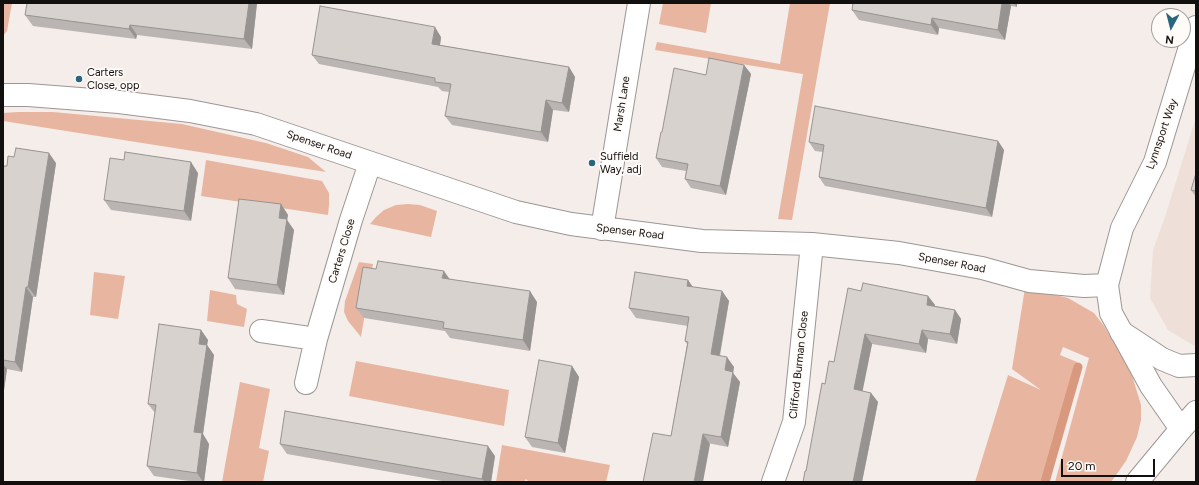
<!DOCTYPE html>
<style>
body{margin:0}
#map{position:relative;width:1199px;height:485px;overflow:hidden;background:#f4edea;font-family:Figtree,sans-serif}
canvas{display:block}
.frame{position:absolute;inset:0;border:4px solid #120f0f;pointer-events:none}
.north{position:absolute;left:1151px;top:8px;width:40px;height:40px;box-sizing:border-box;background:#fffbf9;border:1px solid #a09d9b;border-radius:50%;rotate:187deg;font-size:11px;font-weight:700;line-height:16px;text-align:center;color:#120f0f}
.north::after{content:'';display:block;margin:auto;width:14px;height:18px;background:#27667c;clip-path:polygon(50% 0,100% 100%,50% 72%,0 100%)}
.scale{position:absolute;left:1061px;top:459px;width:94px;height:18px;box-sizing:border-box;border:2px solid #120f0f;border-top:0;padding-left:5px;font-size:12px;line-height:14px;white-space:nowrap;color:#120f0f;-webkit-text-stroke:3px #fffbf9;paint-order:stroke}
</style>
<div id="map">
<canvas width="1199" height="485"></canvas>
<div class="frame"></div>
<div class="north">N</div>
<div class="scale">20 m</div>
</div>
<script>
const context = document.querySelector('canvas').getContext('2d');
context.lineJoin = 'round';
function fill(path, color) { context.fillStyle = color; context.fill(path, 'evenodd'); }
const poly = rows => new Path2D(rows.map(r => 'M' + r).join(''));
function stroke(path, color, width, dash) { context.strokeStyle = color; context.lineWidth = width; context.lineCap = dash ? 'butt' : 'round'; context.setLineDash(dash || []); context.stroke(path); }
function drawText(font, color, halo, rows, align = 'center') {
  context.font = font + ' Figtree,sans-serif'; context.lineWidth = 3.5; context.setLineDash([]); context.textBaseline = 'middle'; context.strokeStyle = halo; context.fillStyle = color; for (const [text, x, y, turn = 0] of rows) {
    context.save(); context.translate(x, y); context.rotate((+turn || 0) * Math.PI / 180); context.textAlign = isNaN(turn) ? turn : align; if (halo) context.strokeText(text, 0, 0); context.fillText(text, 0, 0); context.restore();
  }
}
fill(poly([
 [1196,117,1196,347,1168,330,1150,298,1153,250,1165,217]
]), '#eedfd8');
fill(poly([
 [3,3,12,3,7,31,3,36],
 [663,3,711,3,706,33,659,24],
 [790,3,830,3,792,220,778,219,803,74,655,50,657,42,780,64],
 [18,112,53,112,182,124,266,143,308,157,326,172,3,121,3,113],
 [206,160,322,181,329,193,329,205,328,215,201,196],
 [408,204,420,205,437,211,431,237,370,224,376,217,384,210,396,205],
 [359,262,373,264,361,337,348,321,344,312,345,301],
 [94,272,125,276,118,319,90,315],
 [1025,288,1068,298,1094,313,1104,326,1131,372,1141,405,1141,420,1137,437,1126,461,1111,482,1055,482,1089,358,1063,347,1060,355,1077,362,1043,482,975,482,1008,375,1041,390,1012,369],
 [210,290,236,295,237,304,247,309,244,327,207,321],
 [356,361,509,390,504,426,349,396],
 [240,382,270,389,259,448,269,451,263,482,222,482],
 [502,445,610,465,606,482,529,482,526,479,524,482,496,482]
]), '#e8b6a0');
stroke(poly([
 [1045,482,1078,367]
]), '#d8997f', 9);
const minor = poly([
 [3,95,28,95,119,102,190,111,256,124,516,212,571,224,702,241,812,244,899,253,982,268,1029,281,1084,286,1107,285,1111,313,1151,386,1181,429],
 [602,229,639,3],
 [1107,285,1122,228,1155,162,1196,27],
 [261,331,316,339],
 [306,383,316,339,351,220,370,163],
 [773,482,794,422,812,244],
 [1137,482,1181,429,1196,412]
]);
const tertiary = poly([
 [1121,332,1162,359,1179,366,1196,365]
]);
stroke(minor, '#9d9694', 24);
stroke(tertiary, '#9d9694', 24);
stroke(minor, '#fff', 22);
stroke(tertiary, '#fff', 22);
fill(poly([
 [27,3,257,3,252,49,137,35,136,39,33,26,25,15],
 [853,3,1017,3,1017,7,1011,6,1005,40,939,28,938,35,859,20,852,10],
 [441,37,440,45,569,67,575,77,569,112,553,110,548,142,452,125,445,116,449,92,442,91,438,87,319,64,312,55],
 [744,65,751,74,726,195,691,188,685,179,686,171,662,167,656,158,662,132],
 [998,141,1004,150,992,217,825,186,819,177,823,152,815,151,809,142],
 [14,157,56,163,36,297,33,297,22,372,7,369,3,397,3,170],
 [198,173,191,221,111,210,104,200],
 [1196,173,1196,197,1191,190],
 [281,204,288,215,287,220,294,230,284,295,235,289,228,278],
 [449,279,537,302,530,351,450,338,445,331,364,318,356,308],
 [688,280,692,287,722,291,729,301,720,356,734,367,733,373,740,382,728,447,671,436,687,344,685,341,688,326,636,318,629,308],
 [861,291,928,296,935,305,935,306,955,310,961,319,957,344,928,339,926,353,872,344,862,391,871,393,878,402,862,482,803,482,806,471,825,384],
 [201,330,208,340,207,345,214,355,203,434,209,444,204,482,196,482,154,476,147,466,155,413,148,404],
 [572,366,579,377,565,453,532,447,525,437],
 [280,444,495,456,491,482,448,482,287,454]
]), '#bab5b2');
fill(poly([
 [249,3,257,3,252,49,244,39],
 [1002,3,1009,3,1011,6,1005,40,998,30],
 [1014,3,1017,3,1017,7],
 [932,18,939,28,938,35,931,25],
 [130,25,137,35,136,39,129,29],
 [435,27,441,37,439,53,432,44],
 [744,65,751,74,726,195,720,186],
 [569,67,575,77,569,112,562,103],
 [546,100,553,110,548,142,541,132],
 [998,141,1004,150,992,217,986,208],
 [49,153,56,163,36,297,28,287],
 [191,162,198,173,191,221,184,211],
 [281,204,288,215,287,220,294,230,284,295,277,285,279,218],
 [444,271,451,281,442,278],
 [688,280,695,290,687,286],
 [26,287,33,297,22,372,15,362],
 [530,291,537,302,530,351,523,340],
 [722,291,729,301,718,364,711,354],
 [928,296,935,305,933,315,927,305],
 [955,310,961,319,957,344,950,334],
 [201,330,208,340,207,345,214,355,203,434,209,444,204,482,203,482,197,473,194,432,199,344],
 [922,330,928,339,926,353,919,344],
 [865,334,872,344,861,399,854,389],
 [727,357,734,367,733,373,740,382,728,447,721,437,725,370],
 [3,364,7,369,3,397],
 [572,366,579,377,565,453,558,443],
 [871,393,878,402,862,482,853,482],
 [703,434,710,444,703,482,694,482],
 [488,446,495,456,491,482,485,482,482,479]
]), '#979391');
const building = poly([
 [27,3,249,3,244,39,130,25,129,29,25,15,27,3],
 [853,3,1002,3,998,30,932,18,931,25,852,10,853,3],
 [320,6,435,27,432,44,569,67,562,103,546,100,541,132,445,116,451,84,435,82,435,78,312,55,320,6],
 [709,58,744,65,720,186,685,179,688,164,656,158,661,132,662,132,674,68,706,75,709,58],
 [815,106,998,141,986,208,819,177,824,145,809,142,815,106],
 [16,148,49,153,28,287,26,287,15,362,3,360,3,170,4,166,7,166,8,156,14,157,16,148],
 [125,152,191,162,184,211,104,200,110,158,124,160,125,152],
 [1196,173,1196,191,1191,190,1196,173],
 [239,199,281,204,279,218,287,219,277,285,228,278,239,199],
 [378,261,444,271,442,278,530,291,523,340,443,328,444,322,356,308,363,267,376,269,378,261],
 [635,272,688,280,687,286,722,291,711,354,727,357,725,370,733,372,721,437,703,434,694,482,643,482,653,433,671,436,688,342,685,341,689,317,629,308,635,272],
 [863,283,928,296,927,305,955,310,950,334,922,330,919,344,865,334,854,389,871,393,853,482,803,482,805,471,806,471,822,383,825,384,829,361,834,362,848,288,861,291,863,283],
 [159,324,201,330,199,344,207,345,194,432,202,433,197,473,147,466,156,405,148,404,159,324],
 [539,360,572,366,558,443,525,437,539,360],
 [285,411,488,446,482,479,280,444,285,411]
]);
fill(building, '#d8d2cf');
stroke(building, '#979391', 1);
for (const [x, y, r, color] of [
 [79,79,4,"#27667c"],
 [592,163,4,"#27667c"]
]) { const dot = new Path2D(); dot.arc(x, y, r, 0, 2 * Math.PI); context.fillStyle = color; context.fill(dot); stroke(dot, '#fffbf9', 1.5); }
drawText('11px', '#120f0f', '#fffbf9', [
 ["Carters",87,73],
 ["Close, opp",87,86],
 ["Suffield",600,157],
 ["Way, adj",600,170]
], 'left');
drawText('11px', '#120f0f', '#fffbf9', [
 ["Marsh Lane",622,104,-81],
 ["Lynnsport Way",1162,134,-71],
 ["Spenser Road",319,145,19],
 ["Spenser Road",630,232,7],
 ["Carters Close",342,251,-73],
 ["Spenser Road",952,263,11],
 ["Clifford Burman Close",799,365,-84]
]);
</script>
